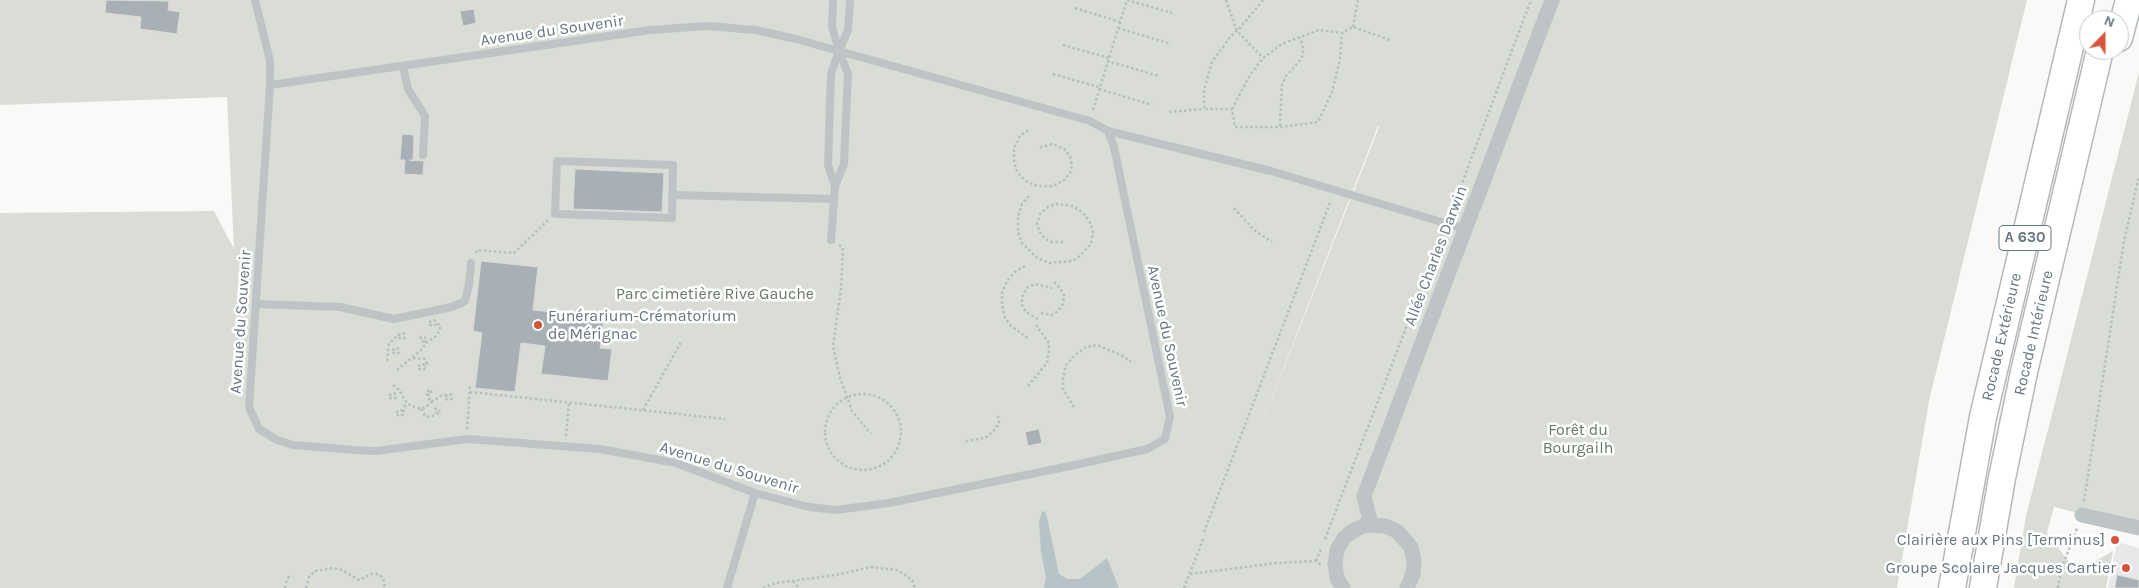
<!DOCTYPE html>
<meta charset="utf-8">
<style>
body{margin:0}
#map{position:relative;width:2139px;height:588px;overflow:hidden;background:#f9f9f7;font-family:Karla,sans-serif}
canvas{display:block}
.north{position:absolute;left:2079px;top:10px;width:50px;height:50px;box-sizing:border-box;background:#fff;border:1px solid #c2c8cc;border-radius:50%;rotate:22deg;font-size:14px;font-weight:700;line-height:20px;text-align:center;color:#66767f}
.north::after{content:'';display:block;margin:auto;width:18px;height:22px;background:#d6543a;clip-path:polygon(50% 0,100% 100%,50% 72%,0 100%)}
</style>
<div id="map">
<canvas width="2139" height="588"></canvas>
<div class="north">N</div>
</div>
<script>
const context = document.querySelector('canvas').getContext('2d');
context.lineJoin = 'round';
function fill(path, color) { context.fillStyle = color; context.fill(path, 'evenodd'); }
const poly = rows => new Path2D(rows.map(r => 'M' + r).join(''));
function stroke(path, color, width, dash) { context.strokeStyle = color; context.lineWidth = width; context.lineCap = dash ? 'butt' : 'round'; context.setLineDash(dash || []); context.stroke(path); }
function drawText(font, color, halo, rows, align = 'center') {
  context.font = font + ' Karla,sans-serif'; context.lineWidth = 5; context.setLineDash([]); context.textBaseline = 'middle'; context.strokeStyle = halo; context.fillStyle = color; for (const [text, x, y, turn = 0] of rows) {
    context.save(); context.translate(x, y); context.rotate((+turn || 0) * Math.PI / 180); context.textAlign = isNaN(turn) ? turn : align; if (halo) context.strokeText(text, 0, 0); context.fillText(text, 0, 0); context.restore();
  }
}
fill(poly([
 [2117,542,2139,548,2139,588,2108,588]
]), '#e7e8e7');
fill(poly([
 [0,0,2027,0,1929,401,1897,588,0,588,0,213,214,211,234,249,227,97,0,105],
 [1378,126,1379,127,1245,466,1351,195],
 [2139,72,2139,528,2054,507,2047,533,2072,566,2086,566,2113,551,2106,588,2014,588,2026,516]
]), '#d9ddd6');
fill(poly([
 [1042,511,1045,512,1047,517,1059,574,1067,579,1080,579,1107,558,1119,588,1044,588,1046,578,1041,552,1039,522]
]), '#b7c4c7');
const building = poly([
 [106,0,169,1,168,10,180,12,177,34,140,29,141,17,105,13,106,0],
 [474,9,476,23,463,26,460,11,474,9],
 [402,134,414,135,413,161,409,160,424,161,423,175,404,174,405,160,400,160,402,134],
 [575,169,664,173,662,212,573,209,575,169],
 [481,261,538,267,533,310,604,318,600,348,612,349,608,381,541,374,545,346,521,343,515,392,475,388,482,333,473,331,481,261],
 [1039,429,1042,443,1028,446,1025,432,1039,429],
 [2117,575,2139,580,2139,588,2115,588,2117,575]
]);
fill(building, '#a8b0b5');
stroke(building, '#dbdbd9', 1);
const highway = poly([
 [2119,38,2129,0],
 [1952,588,1983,417,2081,0],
 [1983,588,2002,478,2024,372,2100,50]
]);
stroke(highway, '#b4b8bb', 29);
stroke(poly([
 [1127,0,1172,13],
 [1226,0,1237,31,1263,58],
 [1263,0,1239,29,1230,37,1212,62,1204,90,1204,109,1232,109,1235,127,1282,127,1318,122,1332,92,1340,59,1342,33,1353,27,1390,40],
 [1075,8,1120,22],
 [1353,27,1358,0],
 [1118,28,1171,44],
 [1063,45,1109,58],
 [1107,61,1159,76],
 [1053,74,1099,87],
 [1099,89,1152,105],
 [1232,109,1250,75,1263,58,1282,44,1319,30,1342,33],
 [1093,110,1127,0],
 [1169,112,1204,109],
 [1280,126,1282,85,1286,76,1302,58,1303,48,1300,37],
 [1028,130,1020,136,1014,148,1014,161,1017,172,1026,181,1037,186,1053,186,1064,180,1070,173,1072,166,1070,156,1064,149,1052,144,1039,148],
 [1029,196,1022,204,1018,217,1018,232,1022,243,1036,257,1049,263,1072,261,1080,256,1091,244,1093,233,1091,224,1083,213,1073,206,1057,204,1048,207,1040,214,1037,224,1040,232,1045,239,1052,242,1063,242],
 [1234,208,1254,230,1272,242],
 [1450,215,1531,0],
 [839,245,843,248,841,289,833,346,840,378,852,411,871,434],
 [476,253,477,250,514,253,548,220],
 [1025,266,1016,271,1007,281,1002,293,1002,304,1005,318,1011,326,1029,339],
 [1041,313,1052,315,1058,311,1063,304,1064,295,1060,288,1054,282],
 [1038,319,1026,312,1022,305,1022,297,1027,288,1035,284,1052,288],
 '430 323a3 3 0 1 1 6 0a3 3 0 1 1-6 0Z',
 '399 336a3 3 0 1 1 6 0a3 3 0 1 1-6 0Z',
 '420.5 339a2.5 2.5 0 1 1 5 0a2.5 2.5 0 1 1-5 0Z',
 [426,343,436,336,440,330,440,325,436,323],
 '393 351a3 3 0 1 1 6 0a3 3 0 1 1-6 0Z',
 [413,358,425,359,427,364,425,367],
 [387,361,389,344,399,334],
 '419 367a3 3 0 1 1 6 0a3 3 0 1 1-6 0Z',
 [397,370,422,349,426,343,425,340],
 [393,385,400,391,406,402,411,406,421,409,426,407,431,402],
 [1028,386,1047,363,1049,351,1049,343,1036,325],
 [470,392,725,419],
 '390 396a3 3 0 1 1 6 0a3 3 0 1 1-6 0Z',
 '825 432a38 38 0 1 1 76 0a38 38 0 1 1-76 0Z',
 '446 397a3 3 0 1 1 6 0a3 3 0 1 1-6 0Z',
 [427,395,431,394,431,390,429,390,426,393,431,402,442,395,446,395],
 [1074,407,1063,389,1063,378,1066,365,1075,355,1086,347,1097,345,1121,355,1131,362],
 [421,409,425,416,430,417,440,413,439,409,435,409,436,413],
 [643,410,681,342],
 '397 413a3 3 0 1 1 6 0a3 3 0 1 1-6 0Z',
 [403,412,406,402],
 [467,429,470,386],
 [566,436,569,403],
 [966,441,985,438,993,432,999,423,998,415],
 [2084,501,2124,241,2139,177],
 [1204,532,1331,200],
 [1325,539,1442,234],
 [1316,561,1321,549],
 [1190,574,1277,563,1316,561,1321,565],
 [793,581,799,588],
 [285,588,287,579,291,575],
 [306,588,309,577,315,571,333,568,342,570,359,580,371,574,378,574,383,578,385,588],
 [763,588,776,583,836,575,871,567,898,570,912,580,915,588],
 [1184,588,1204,537],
 [2058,588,2061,570,2077,528]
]), '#b9bdbf', 2.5, [2.5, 2.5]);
stroke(poly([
 [255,0,270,61,270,85],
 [833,0,832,27,839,51,848,30,850,0],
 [707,26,756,30,796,39,1090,121,1108,131,1114,147,1170,417,1165,439,1147,449,1070,466,889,503,836,510,809,507,755,493,676,463,600,449,467,439,376,451,355,450,293,445,277,440,259,429,249,407,270,85,650,30,707,26],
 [403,66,408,89,425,116,423,155],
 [1108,131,1271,171,1465,229],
 [557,161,673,165,672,218,555,214,557,161],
 [672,195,834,199],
 [831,240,835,186,844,164,848,74,839,51,831,74,828,165,835,186],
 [256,304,340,307,394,319,452,307,465,301,469,284,471,263],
 [727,588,755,493]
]), '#bec3c6', 8);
stroke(poly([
 [2082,515,2139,528],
 [1371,525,1364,496,1552,0],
 [1343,588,1337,578,1335,564,1337,550,1344,538,1351,532,1363,526,1371,525,1385,526,1397,531,1411,547,1414,561,1413,574,1407,588]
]), '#bec3c6', 15);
stroke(highway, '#fff', 26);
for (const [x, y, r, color] of [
 [538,325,5,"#d6543a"],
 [2115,540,5,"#d6543a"],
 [2126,568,5,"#d6543a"]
]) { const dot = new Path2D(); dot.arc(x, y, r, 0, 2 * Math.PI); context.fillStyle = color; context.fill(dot); stroke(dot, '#fff', 2); }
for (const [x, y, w] of [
 [2025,238,52]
]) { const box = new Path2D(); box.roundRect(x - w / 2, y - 12.5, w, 25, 4); context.fillStyle = '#fff'; context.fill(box); stroke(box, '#66767f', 1); }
drawText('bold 15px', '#66767f', null, [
 ["A 630",2025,238]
]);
drawText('16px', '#66767f', '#fff', [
 ["Avenue du Souvenir",552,31,-8],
 ["Allée Charles Darwin",1436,256,-69],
 ["Avenue du Souvenir",241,322,-86],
 ["Rocade Intérieure",2034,333,-77],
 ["Avenue du Souvenir",1167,336,78],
 ["Rocade Extérieure",2002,337,-77],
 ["Avenue du Souvenir",729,468,17]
]);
drawText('16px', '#697865', '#fff', [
 ["Parc cimetière Rive Gauche",715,294],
 ["Forêt du",1578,430],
 ["Bourgailh",1578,448]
]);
drawText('16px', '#66767f', '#fff', [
 ["Funérarium-Crématorium",548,316,"left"],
 ["de Mérignac",548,334,"left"],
 ["Clairière aux Pins [Terminus]",2105,540],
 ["Groupe Scolaire Jacques Cartier",2116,568]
], 'right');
</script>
